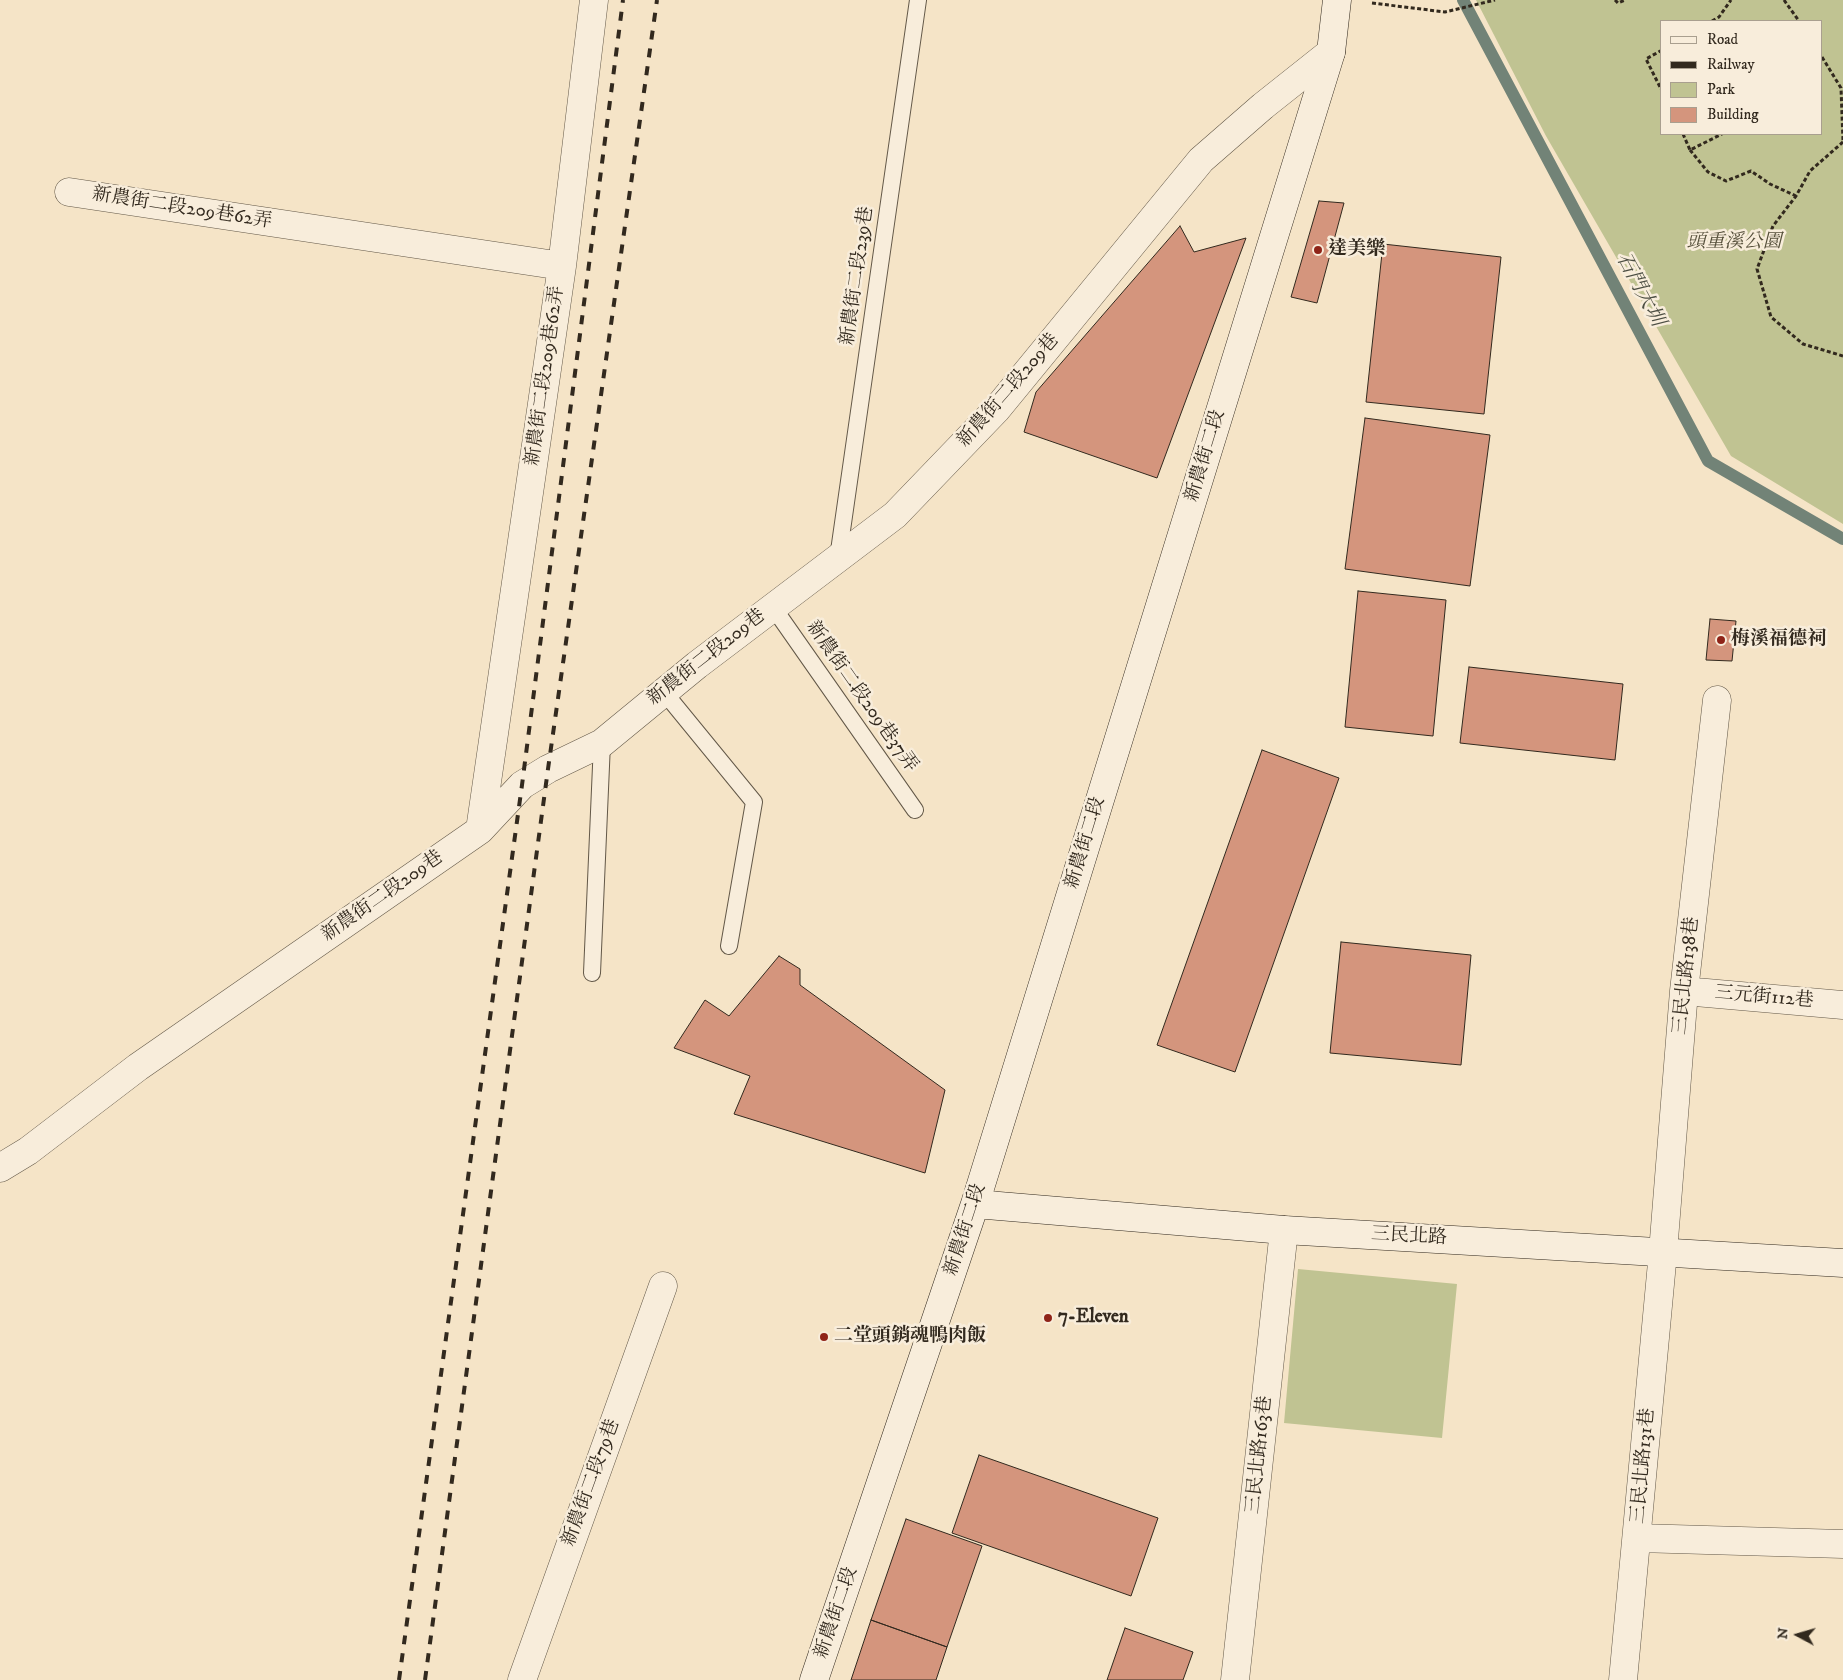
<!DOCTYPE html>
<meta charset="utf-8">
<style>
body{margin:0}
#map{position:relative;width:1843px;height:1680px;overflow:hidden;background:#f5e4c7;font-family:"IM FELL DW Pica",serif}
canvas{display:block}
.legend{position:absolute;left:1660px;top:20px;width:162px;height:115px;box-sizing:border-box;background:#f8eddb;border:1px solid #a99f8f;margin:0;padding:6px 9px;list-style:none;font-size:15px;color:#32291e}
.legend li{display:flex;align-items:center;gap:10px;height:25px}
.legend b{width:25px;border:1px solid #a99f8f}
.north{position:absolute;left:1773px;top:1610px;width:50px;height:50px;-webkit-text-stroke:4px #f8eddb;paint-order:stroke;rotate:276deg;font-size:14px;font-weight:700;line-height:20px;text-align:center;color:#32291e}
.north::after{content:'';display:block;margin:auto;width:18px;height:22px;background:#32291e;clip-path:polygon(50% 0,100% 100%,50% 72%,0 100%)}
</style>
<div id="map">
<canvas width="1843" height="1680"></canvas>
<ul class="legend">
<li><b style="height:6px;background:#f8eddb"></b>Road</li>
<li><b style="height:6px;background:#32291e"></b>Railway</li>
<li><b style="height:14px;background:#c0c392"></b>Park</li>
<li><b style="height:14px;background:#d4957d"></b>Building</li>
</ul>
<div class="north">N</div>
</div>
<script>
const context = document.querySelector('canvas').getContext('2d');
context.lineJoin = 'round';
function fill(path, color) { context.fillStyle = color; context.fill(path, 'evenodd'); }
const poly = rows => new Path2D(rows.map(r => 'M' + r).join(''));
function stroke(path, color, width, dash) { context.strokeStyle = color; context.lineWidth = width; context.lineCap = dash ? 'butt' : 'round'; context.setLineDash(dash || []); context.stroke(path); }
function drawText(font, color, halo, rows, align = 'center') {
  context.font = font + ' "IM FELL DW Pica","Noto Serif TC",serif'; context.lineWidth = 5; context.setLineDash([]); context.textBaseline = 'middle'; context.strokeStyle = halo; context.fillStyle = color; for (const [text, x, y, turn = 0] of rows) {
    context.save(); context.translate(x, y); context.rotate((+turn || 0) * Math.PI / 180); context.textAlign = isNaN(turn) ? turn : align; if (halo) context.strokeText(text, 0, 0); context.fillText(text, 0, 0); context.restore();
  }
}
fill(poly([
 [1476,0,1843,0,1843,524,1731,456,1546,136],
 [1822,21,1822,134,1662,134,1662,21],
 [1298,1269,1457,1284,1442,1438,1284,1423]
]), '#c0c392');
stroke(poly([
 [1463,0,1708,461,1843,539]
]), '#728377', 12);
const building = poly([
 [1319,201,1344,203,1317,303,1291,297,1319,201],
 [1180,226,1194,252,1246,238,1157,478,1024,432,1036,392,1180,226],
 [1383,244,1501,257,1484,414,1366,402,1383,244],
 [1365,418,1490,435,1470,586,1345,569,1365,418],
 [1358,591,1446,600,1433,736,1345,727,1358,591],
 [1710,619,1736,621,1732,661,1706,660,1710,619],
 [1469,667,1623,684,1615,760,1460,743,1469,667],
 [1262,750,1339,778,1235,1072,1157,1045,1262,750],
 [1341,942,1471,955,1461,1065,1330,1053,1341,942],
 [779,956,800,969,800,985,945,1090,925,1173,734,1114,750,1076,674,1048,705,1000,729,1016,779,956],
 [979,1455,1158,1518,1131,1596,952,1533,979,1455],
 [906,1519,982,1546,947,1647,871,1620,906,1519],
 [871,1620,947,1647,936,1680,851,1680,871,1620],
 [1125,1628,1193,1652,1183,1680,1107,1680,1125,1628]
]);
fill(building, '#d4957d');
stroke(building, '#32291e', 1);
const lane = poly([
 [838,558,918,0],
 [773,607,915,810],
 [664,692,754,802,729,946],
 [592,973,602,743]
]);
const street = poly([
 [69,192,562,266,480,830],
 [562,266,594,0],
 [1684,991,1843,1005],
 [0,1168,28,1151,138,1067,480,830,522,785,548,769,602,743,697,665,895,515,996,410,1201,160,1263,106,1331,52],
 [1638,1538,1843,1544],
 [522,1680,663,1286],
 [1235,1680,1284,1230],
 [1623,1680,1663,1252,1684,991,1717,700]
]);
const secondary = poly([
 [975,1204,1284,1230,1843,1263],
 [814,1680,975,1204,1331,52,1337,0]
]);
stroke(lane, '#635848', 18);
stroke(street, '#635848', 29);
stroke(secondary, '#32291e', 29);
stroke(poly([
 [1615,0,1618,3,1625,0],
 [1784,0,1799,21],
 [1372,3,1445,12,1495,0],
 [1712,21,1719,17,1731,0],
 [1662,50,1646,59,1662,91],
 [1822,57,1841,88,1843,141],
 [1683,134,1690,150,1722,134],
 [1843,142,1810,171,1796,196,1773,226,1757,269,1771,317,1803,344,1843,356],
 [1690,150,1708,172,1726,181,1751,171,1770,184,1796,196]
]), '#32291e', 3, [4, 2.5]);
stroke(lane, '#f8eddb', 16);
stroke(street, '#f8eddb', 28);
stroke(secondary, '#f8eddb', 28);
stroke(poly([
 [399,1680,522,785,623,0],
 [425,1680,548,769,657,0]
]), '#32291e', 4, [9, 9]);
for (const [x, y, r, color] of [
 [1318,250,5,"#8f2418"],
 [1721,640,5,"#8f2418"],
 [1048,1318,5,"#8f2418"],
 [824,1337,5,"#8f2418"]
]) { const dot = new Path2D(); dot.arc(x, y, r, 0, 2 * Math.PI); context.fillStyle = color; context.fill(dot); stroke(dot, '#f8eddb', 2); }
drawText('19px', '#32291e', '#f8eddb', [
 ["新農街二段209巷62弄",182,209,9],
 ["新農街二段239巷",858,276,-82],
 ["新農街二段209巷62弄",546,376,-82],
 ["新農街二段209巷",1009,391,-49],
 ["新農街二段",1206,456,-73],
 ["新農街二段209巷",707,658,-38],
 ["新農街二段209巷37弄",861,697,55],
 ["新農街二段",1086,843,-73],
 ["新農街二段209巷",383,897,-35],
 ["三民北路138巷",1687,976,-84],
 ["三元街112巷",1764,998,5],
 ["新農街二段",966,1230,-72],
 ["三民北路",1409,1237,3],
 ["三民北路163巷",1260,1455,-84],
 ["三民北路131巷",1644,1466,-85],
 ["新農街二段79巷",592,1483,-70],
 ["新農街二段",837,1613,-71]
]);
drawText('italic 19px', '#56503b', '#f8eddb', [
 ["頭重溪公園",1734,243]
]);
drawText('bold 19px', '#32291e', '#f8eddb', [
 ["達美樂",1328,250],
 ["梅溪福德祠",1731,640],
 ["7-Eleven",1058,1318],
 ["二堂頭銷魂鴨肉飯",834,1337]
], 'left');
drawText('italic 20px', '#4c4e43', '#f8eddb', [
 ["石門大圳",1639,290,62]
]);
</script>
